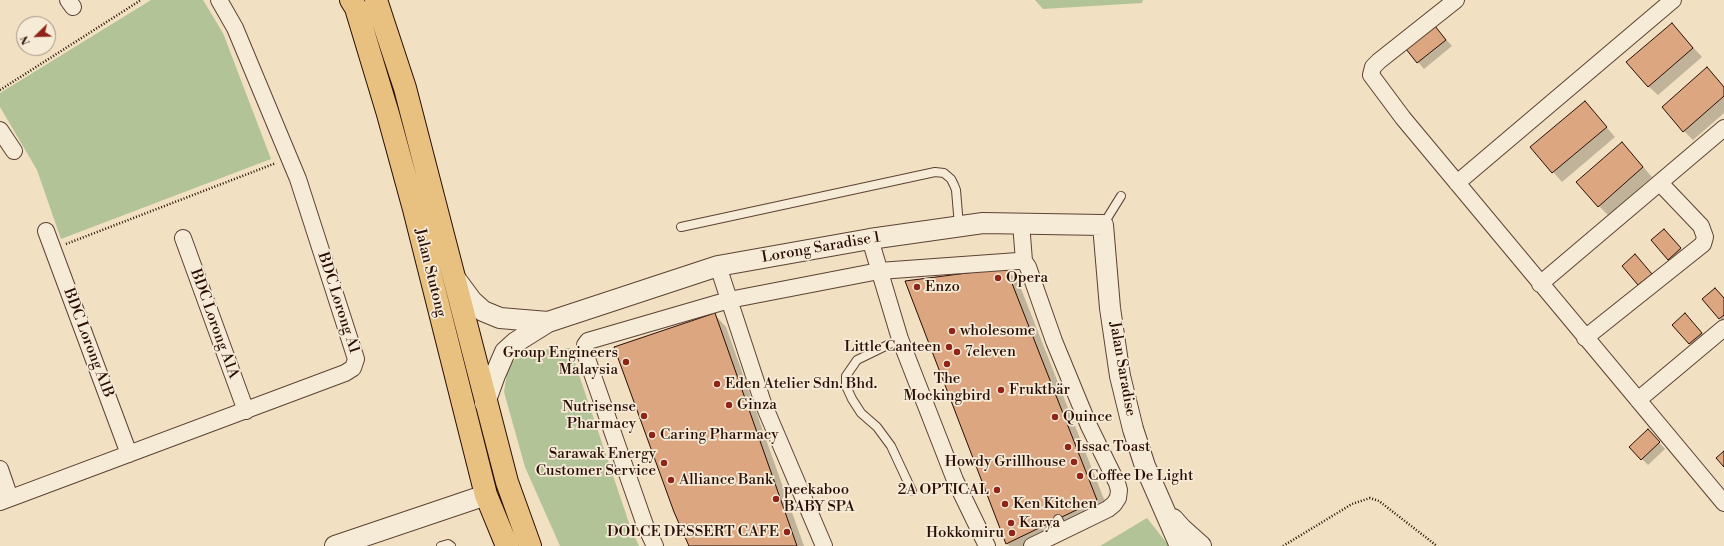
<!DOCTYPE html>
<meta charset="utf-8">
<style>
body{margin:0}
#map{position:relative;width:1724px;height:546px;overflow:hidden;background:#f1e0c1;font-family:"Libre Bodoni",serif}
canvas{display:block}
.north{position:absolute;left:16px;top:16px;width:40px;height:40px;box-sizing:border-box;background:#f6ebd7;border:1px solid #a49383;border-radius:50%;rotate:247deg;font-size:11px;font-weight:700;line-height:16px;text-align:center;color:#2a0e05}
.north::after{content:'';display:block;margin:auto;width:14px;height:18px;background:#8f2418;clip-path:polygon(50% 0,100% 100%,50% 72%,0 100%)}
</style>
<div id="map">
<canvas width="1724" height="546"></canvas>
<div class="north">N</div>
</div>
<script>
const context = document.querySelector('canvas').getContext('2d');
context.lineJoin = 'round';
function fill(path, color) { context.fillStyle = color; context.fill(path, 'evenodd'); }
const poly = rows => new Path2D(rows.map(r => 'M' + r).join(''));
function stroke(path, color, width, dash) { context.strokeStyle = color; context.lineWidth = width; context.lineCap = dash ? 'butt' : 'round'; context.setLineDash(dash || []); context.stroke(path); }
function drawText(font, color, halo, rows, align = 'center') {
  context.font = font + ' "Libre Bodoni",serif'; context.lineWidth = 3.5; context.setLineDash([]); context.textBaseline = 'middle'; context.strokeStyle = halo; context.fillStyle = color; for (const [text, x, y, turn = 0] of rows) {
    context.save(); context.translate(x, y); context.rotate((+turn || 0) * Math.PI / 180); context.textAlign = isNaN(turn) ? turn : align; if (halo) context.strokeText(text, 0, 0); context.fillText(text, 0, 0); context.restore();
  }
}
fill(poly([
 [151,0,203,0,223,33,271,159,61,239,37,170,0,107,0,93],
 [1035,0,1143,0,1142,3,1043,9],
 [570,348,629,523,639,546,560,546,525,467,504,392,508,366,524,351],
 [1147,518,1169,546,1100,546]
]), '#b3c398');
fill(poly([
 [1672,24,1702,57,1658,95,1648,86],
 [1435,27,1452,46,1424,69,1407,49],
 [1707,69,1724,87,1724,113,1693,140,1684,131],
 [1585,102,1615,137,1562,182,1531,147],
 [1631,153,1652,177,1608,215,1599,206],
 [1670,236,1686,255,1674,265,1668,259],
 [1006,269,1018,281,1109,512,1039,546,1010,546,1007,544,906,282],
 [1724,298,1724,322,1720,318],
 [714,314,726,327,804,546,690,546],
 [1691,321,1708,339,1696,350,1673,325],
 [1648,430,1665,449,1648,465,1630,447]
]), '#0003');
const building = poly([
 [1672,23,1693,48,1648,87,1626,62,1672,23],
 [1435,26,1446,40,1417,63,1406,49,1435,26],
 [1707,67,1724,87,1724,96,1683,132,1662,107,1707,67],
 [1585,101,1607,127,1552,173,1530,147,1585,101],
 [1622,142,1643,167,1598,207,1576,182,1622,142],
 [1664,229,1681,248,1668,260,1651,240,1664,229],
 [1635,254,1652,274,1638,285,1622,266,1635,254],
 [1006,268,1097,500,1006,544,905,281,1006,268],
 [1715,288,1724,298,1724,315,1719,319,1702,299,1715,288],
 [715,313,797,546,689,546,674,512,614,347,715,313],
 [1685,313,1702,333,1689,344,1672,325,1685,313],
 [1648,429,1660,442,1641,460,1629,447,1648,429],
 [1724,451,1724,467,1716,458,1724,451]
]);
fill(building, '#dca681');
stroke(building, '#2a0e05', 1);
const service = poly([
 [1103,225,1121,196],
 [681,227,935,172,944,173,951,179,954,185,956,190,959,226],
 [900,339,857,360,846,376,846,386,852,399,861,413,877,427,891,446,912,491],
 [1058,519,1064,531],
 [441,546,448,544,451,546]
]);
const minor = poly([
 [68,0,73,7],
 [1456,0,1379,61,1373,67,1371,75,1403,118,1724,503],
 [0,130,14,151],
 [1457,183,1673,0],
 [1021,223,1024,261,1028,267,1054,341,1089,426,1117,483,1119,490,1118,498,1114,504,1108,509,1032,546],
 [46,231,129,454],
 [183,238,246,411],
 [870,239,900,339,955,480,987,546],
 [718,266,763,403,824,546],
 [1540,284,1724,128],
 [1585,338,1703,244,1705,237,1701,226,1660,183],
 [1638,400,1724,328],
 [0,469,10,498],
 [0,502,345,373,353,368,356,359,298,179,235,28,219,0],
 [655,546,645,525,585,353,585,345,588,341,729,300,879,271,1018,261,1024,261]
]);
const tertiary = poly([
 [455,278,472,301,483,311,500,318,548,322],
 [485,403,495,375,505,352,516,342,548,322,718,266,870,239,983,223,1103,225,1110,308,1120,376,1133,429,1145,466,1180,546],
 [1173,519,1182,529,1201,546],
 [335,546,486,495]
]);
const primary = poly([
 [351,0,356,8,388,114,414,209,486,495,507,546],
 [376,0,405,88,507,482,530,546]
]);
stroke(service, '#5c4234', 10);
stroke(minor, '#5c4234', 18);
stroke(tertiary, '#5c4234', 22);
stroke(primary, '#2a0e05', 24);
stroke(poly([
 [0,90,141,0],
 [66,244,276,163],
 [1283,546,1352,504,1370,498,1379,501,1437,546]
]), '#2a0e05', 2.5, [1, 2]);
stroke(service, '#f6ebd7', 8);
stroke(minor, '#f6ebd7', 16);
stroke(tertiary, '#f6ebd7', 20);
stroke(primary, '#e8c080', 22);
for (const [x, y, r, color] of [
 [998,278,4,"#8f2418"],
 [917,287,4,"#8f2418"],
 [952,331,4,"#8f2418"],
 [949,347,4,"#8f2418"],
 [957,352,4,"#8f2418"],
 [626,362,4,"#8f2418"],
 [947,364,4,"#8f2418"],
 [717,384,4,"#8f2418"],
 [1001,390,4,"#8f2418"],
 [729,405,4,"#8f2418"],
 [644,416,4,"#8f2418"],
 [1055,417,4,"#8f2418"],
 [652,435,4,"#8f2418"],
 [1068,447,4,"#8f2418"],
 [1074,462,4,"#8f2418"],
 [664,463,4,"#8f2418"],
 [1080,476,4,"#8f2418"],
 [671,480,4,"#8f2418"],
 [997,490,4,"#8f2418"],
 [776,499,4,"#8f2418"],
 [1005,504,4,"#8f2418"],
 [1011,523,4,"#8f2418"],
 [787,532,4,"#8f2418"],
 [1012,533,4,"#8f2418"]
]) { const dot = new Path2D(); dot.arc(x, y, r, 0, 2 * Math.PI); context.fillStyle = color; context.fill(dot); stroke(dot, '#f6ebd7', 1.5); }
drawText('15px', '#2a0e05', '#f6ebd7', [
 ["Lorong Saradise 1",821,248,-10],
 ["Jalan Stutong",430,273,76],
 ["BDC Lorong A1",338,303,72],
 ["BDC Lorong A1A",214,324,70],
 ["BDC Lorong A1B",88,343,69],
 ["Jalan Saradise",1122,369,80]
]);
drawText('15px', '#2a0e05', '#f6ebd7', [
 ["Opera",1006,278],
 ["Enzo",925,287],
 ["wholesome",960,331],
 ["Little Canteen",941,347,"right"],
 ["7eleven",965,352],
 ["Group Engineers",618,353,"right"],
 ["Malaysia",618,370,"right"],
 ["The",947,379,"center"],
 ["Mockingbird",947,396,"center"],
 ["Eden Atelier Sdn. Bhd.",725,384],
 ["Fruktbär",1009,390],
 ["Ginza",737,405],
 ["Nutrisense",636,407,"right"],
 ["Pharmacy",636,424,"right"],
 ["Quince",1063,417],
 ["Caring Pharmacy",660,435],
 ["Issac Toast",1076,447],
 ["Sarawak Energy",656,454,"right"],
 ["Customer Service",656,471,"right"],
 ["Howdy Grillhouse",1066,462,"right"],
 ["Coffee De Light",1088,476],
 ["Alliance Bank",679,480],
 ["peekaboo",784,490],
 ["BABY SPA",784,507],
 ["2A OPTICAL",989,490,"right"],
 ["Ken Kitchen",1013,504],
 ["Karya",1019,523],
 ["DOLCE DESSERT CAFE",779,532,"right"],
 ["Hokkomiru",1004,533,"right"]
], 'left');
</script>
